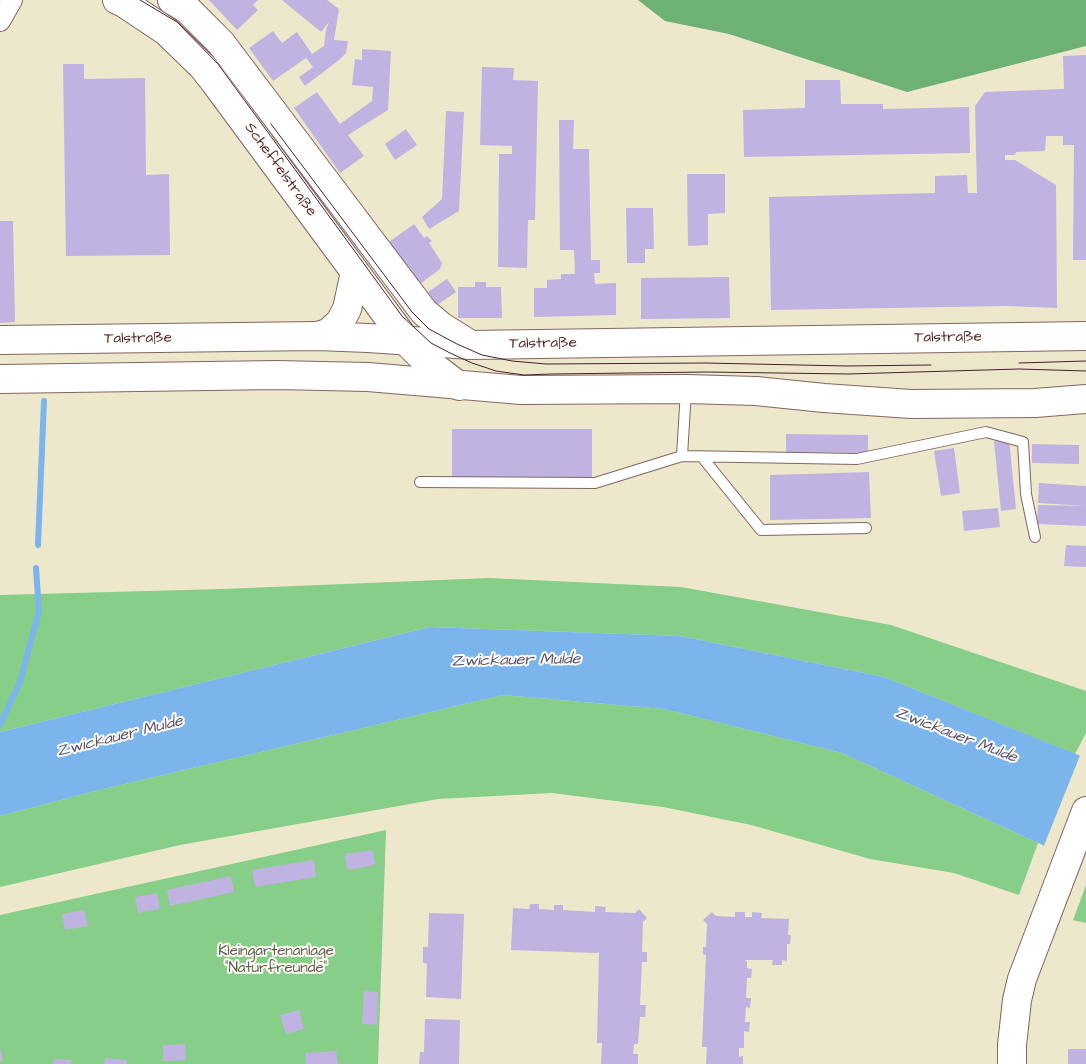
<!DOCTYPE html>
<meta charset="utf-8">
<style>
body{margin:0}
canvas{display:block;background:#ede7cb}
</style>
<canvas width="1086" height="1064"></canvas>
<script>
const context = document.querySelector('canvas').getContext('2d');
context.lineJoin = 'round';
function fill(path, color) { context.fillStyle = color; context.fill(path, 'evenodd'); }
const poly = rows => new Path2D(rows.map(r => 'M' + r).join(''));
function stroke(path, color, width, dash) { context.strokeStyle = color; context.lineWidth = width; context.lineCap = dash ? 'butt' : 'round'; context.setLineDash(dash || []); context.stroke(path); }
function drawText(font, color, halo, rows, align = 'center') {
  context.font = font + ' "Architects Daughter",sans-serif'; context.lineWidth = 4; context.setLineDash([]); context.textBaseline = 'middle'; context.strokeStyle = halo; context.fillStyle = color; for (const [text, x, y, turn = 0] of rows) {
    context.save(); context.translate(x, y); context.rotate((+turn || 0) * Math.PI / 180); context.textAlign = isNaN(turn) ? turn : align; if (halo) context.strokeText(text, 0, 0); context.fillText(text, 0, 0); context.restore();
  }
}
fill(poly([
 [489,578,681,587,891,625,1086,691,1086,733,1075,754,884,677,680,636,430,627,0,732,0,595,223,589],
 [503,695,664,709,842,753,1038,843,1019,895,954,873,870,859,751,825,663,807,552,793,438,799,180,845,0,887,0,816,95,791],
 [386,830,378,1064,0,1064,0,915],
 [1086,885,1086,923,1073,920]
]), '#87ce88');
fill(poly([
 [638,0,1086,0,1086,46,907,92,729,34,665,21]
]), '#6db174');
fill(poly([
 [430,627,680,636,884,677,1086,758,1086,865,842,753,664,709,503,695,95,791,0,816,0,732]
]), '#7cb4ec');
fill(poly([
 [1081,753,1086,755,1086,867,1043,848]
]), '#ede7cb');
stroke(poly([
 [38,545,44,401],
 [0,725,20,682,39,611,36,568]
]), '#7cb4ec', 6);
fill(poly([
 [209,0,258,0,253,5,258,10,237,30],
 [282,0,327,0,339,9,334,40,348,41,346,53,339,60,305,86,299,77,313,67,306,58,273,81,249,48,273,31,282,43,297,32,312,54,324,46,326,30,329,22,321,32],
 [362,49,391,51,388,110,348,135,364,156,340,173,294,108,317,92,340,124,372,101,373,87,352,85,355,59,362,60],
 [1086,55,1086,260,1073,260,1074,145,1063,145,1063,136,1046,136,1045,151,1016,152,1015,155,1005,155,1005,160,1015,160,1056,185,1057,308,1006,306,771,310,769,197,935,193,935,176,967,175,968,193,977,193,975,106,985,92,1064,89,1063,56],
 [63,64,84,64,84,79,145,78,146,175,169,174,170,255,66,256],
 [482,67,514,68,513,80,538,81,535,220,528,220,527,268,498,267,499,154,512,154,512,146,480,145],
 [805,80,840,80,841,104,883,104,883,109,969,107,970,153,744,157,743,110,805,108],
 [446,111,464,112,459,211,429,229,422,217,442,199],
 [559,120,574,120,573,149,589,149,591,260,600,260,600,273,594,273,595,284,616,283,616,315,534,317,534,288,547,288,547,280,561,279,561,274,575,274,574,250,560,250],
 [406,129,417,145,395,160,385,144],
 [687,174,725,174,725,213,708,214,708,245,688,246],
 [626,208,653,208,654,249,645,249,645,263,627,263],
 [0,221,13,221,15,322,0,323],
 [414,224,424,238,427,236,432,241,429,243,442,263,440,269,420,284,389,242],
 [729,277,730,318,641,319,641,278],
 [447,279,456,292,437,305,428,292],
 [475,282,486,282,486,287,501,287,502,318,458,318,458,287,475,287],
 [452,429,592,429,592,478,452,478],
 [786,434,868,435,868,453,786,452],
 [1009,439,1016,509,1001,511,994,441],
 [1032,444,1079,445,1079,464,1032,463],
 [954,448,960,493,941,496,934,451],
 [869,472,871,518,770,520,770,475],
 [1039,483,1086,486,1086,506,1038,503],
 [1038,505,1086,506,1086,526,1037,524],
 [998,508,1000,527,964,531,962,511],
 [1066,545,1086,546,1086,567,1064,566],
 [373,850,375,865,347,870,345,854],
 [314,860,316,877,255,887,252,870],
 [231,876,234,892,170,906,167,890],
 [157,893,160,909,138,913,135,897],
 [530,904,539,904,539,909,554,910,554,905,563,905,563,910,595,912,595,906,606,907,605,912,635,913,639,909,647,918,643,922,642,952,647,952,647,962,642,962,640,1005,646,1005,645,1017,640,1017,638,1044,634,1044,633,1054,638,1054,638,1064,601,1064,602,1043,597,1043,599,952,597,953,511,950,513,908,529,909],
 [84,910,88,926,65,930,62,914],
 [712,912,716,916,735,917,735,912,745,912,745,917,752,917,752,912,762,913,761,918,789,919,788,935,791,935,790,944,787,944,787,961,782,960,782,965,772,965,773,960,745,960,747,962,747,968,752,969,751,978,747,978,746,998,751,998,750,1008,746,1007,745,1022,750,1022,749,1032,744,1031,744,1048,739,1048,739,1057,743,1056,743,1064,706,1064,707,1047,702,1047,706,955,703,954,703,947,706,947,707,924,703,920],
 [429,913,464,914,461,999,426,997,427,964,423,963,423,947,428,947],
 [364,991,378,992,377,1025,362,1024],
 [299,1010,304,1029,286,1034,280,1015],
 [425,1019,460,1020,459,1064,419,1064,420,1052,424,1052],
 [185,1044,186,1060,163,1061,163,1045],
 [0,1049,1,1049,3,1061,0,1062],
 [1068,1049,1086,1049,1086,1064,1068,1064],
 [336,1051,338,1064,306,1064,305,1053],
 [105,1058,127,1060,127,1064,104,1064],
 [54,1059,72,1060,71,1064,53,1064]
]), '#c1b3e1');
const lane = poly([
 [682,456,857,459,986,432,1023,442,1026,494,1035,537],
 [702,457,761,530,866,528],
 [420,482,595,483,682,456,686,390]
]);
const street = poly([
 [0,21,12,0]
]);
const secondary = poly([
 [117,0,124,3,166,31,203,67,214,81,406,341,425,360,459,386],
 [172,0,187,9,221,43,424,312,442,327,471,345],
 [317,336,328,333,340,322,347,309,355,272]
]);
const primary = poly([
 [0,340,317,336,368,338,471,345,1086,336],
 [0,379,277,375,368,377,521,390,686,389,756,391,824,398,911,404,1035,403,1086,399],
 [1012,1064,1012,1045,1017,1000,1022,979,1086,811]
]);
stroke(lane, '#836563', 12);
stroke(street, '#836563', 22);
stroke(secondary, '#836563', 30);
stroke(primary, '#836563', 30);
stroke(lane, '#fff', 10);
stroke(street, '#fff', 20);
stroke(secondary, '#fff', 28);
stroke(primary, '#fff', 28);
stroke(poly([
 [140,0,177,22,218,64,402,316,431,343,450,353,472,363,496,371,524,375,551,374,707,372,848,374,1019,369,1086,371],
 [271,124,412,312,429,329,457,344,482,355,512,361,546,364,705,363,847,366,931,365],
 [1019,363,1086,361]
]), '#4a1f2b', 1);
drawText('15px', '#4a1f2b', '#fdfcf7', [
 ["Scheffelstraße",280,170,54],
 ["Talstraße",948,338,-1],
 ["Talstraße",138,339,-1],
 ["Talstraße",543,344,-1]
]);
drawText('15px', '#5f5c4c', '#fdfcf7', [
 ["Kleingartenanlage",276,952],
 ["\"Naturfreunde\"",276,969]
]);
drawText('italic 16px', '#5c536f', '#fdfcf7', [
 ["Zwickauer Mulde",516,661,-1],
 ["Zwickauer Mulde",956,736,21],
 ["Zwickauer Mulde",120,737,-14]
]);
</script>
